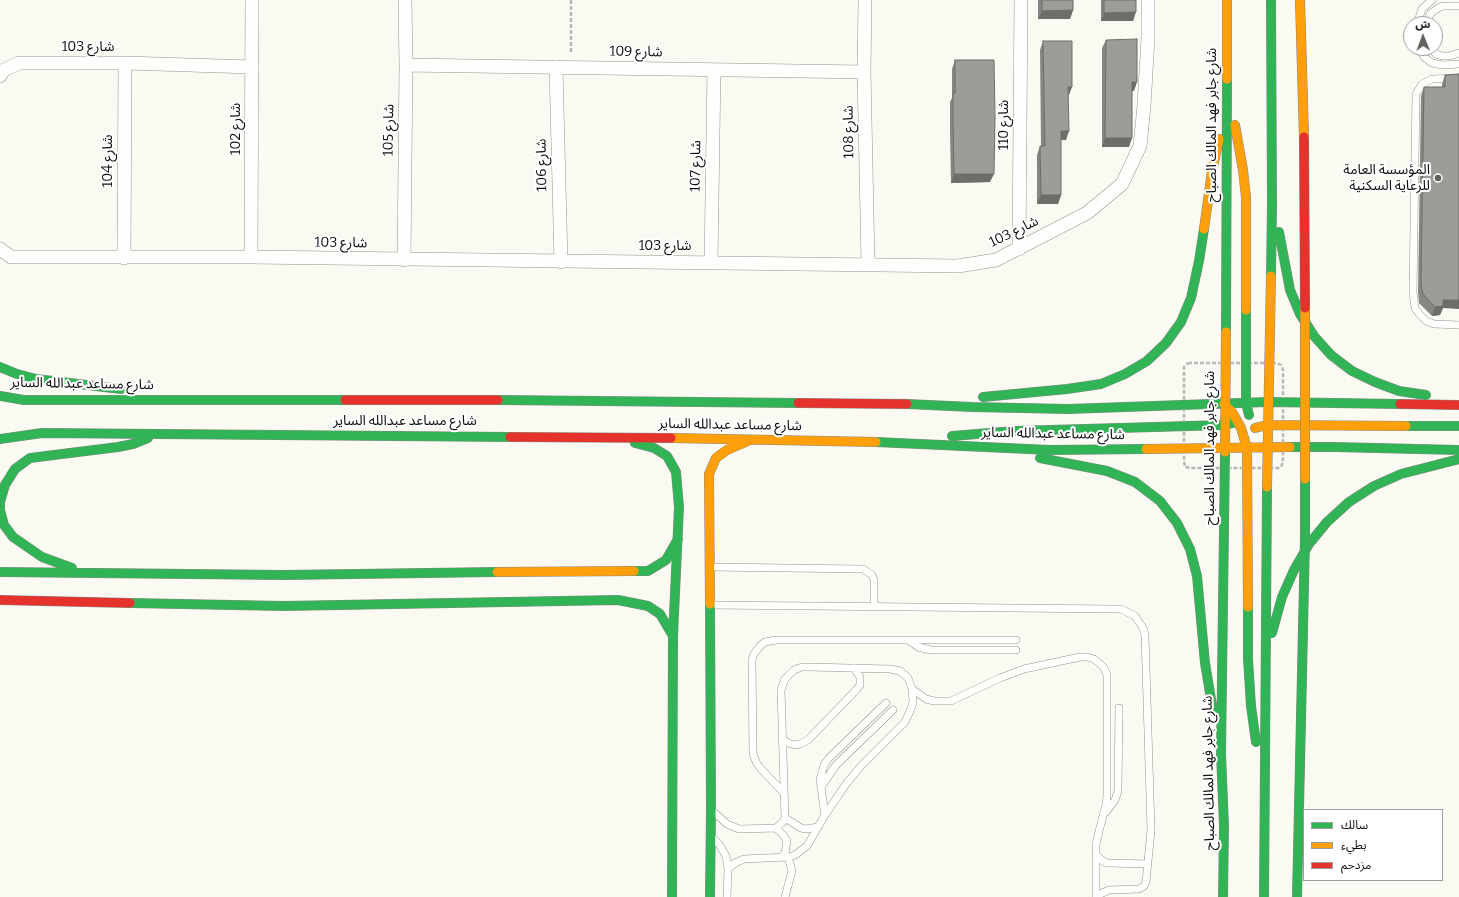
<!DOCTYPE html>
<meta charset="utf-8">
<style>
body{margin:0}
#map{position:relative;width:1459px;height:897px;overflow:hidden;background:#faf9f2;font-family:Bitter,"Noto Sans Arabic",serif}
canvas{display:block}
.legend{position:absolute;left:1303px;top:809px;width:140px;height:72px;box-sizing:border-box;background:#fff;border:1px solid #9e9e9e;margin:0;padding:5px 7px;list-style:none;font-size:12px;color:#0d0d0d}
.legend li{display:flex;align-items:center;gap:8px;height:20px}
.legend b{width:20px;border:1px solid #9e9e9e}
.north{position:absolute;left:1403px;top:16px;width:40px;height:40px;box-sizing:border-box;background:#fff;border:1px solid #9e9e9e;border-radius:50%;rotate:359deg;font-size:11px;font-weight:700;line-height:16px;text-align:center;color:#0d0d0d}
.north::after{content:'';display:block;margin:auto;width:14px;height:18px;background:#60605d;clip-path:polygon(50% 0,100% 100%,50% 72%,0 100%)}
</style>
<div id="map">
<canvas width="1459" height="897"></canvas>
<ul class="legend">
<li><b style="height:5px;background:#30b455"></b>سالك</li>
<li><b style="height:5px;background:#ff9f0a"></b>بطيء</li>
<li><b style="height:5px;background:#e5322d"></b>مزدحم</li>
</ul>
<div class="north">ش</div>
</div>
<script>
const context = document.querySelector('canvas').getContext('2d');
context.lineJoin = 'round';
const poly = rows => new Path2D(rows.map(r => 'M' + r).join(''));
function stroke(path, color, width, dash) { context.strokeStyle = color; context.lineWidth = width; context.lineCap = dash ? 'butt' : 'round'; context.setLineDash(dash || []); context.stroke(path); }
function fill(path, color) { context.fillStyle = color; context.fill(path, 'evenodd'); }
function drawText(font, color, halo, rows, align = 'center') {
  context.font = font + ' Bitter,"Noto Sans Arabic",serif'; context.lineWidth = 4; context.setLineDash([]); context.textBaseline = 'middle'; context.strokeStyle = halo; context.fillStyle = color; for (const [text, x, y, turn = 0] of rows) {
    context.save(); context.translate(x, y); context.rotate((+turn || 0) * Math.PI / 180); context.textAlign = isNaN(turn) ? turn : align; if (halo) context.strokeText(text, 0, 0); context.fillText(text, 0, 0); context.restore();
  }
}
const lane = poly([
 [1417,24,1422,9,1432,0],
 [1427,24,1430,14,1438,8,1443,6,1459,6],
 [1419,48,1424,57,1432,63,1443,65,1459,64],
 [1430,48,1436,54,1442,56,1449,56,1459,53],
 [1459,78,1432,79,1422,84,1416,94,1413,292,1415,308,1420,315,1426,321,1434,324,1459,325],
 [710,567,863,569,872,575,874,580,874,607],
 [711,605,1113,609,1121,609,1135,616,1143,628,1145,635,1151,830,1146,882,1144,886,1139,889,1109,890,1096,896],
 [908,640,918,647,931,650,1016,650],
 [912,689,926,699,934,701,951,701,1000,678,1024,669,1080,657,1087,657,1094,659,1099,663,1104,668,1107,675,1107,796,1106,805,1099,831,1096,845,1096,897],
 [783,740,788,743,795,745,800,744,808,740,857,689,860,685,860,677,854,668],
 [821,787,836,765,893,710],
 [784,793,761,769,756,762,753,753,752,660,754,654,761,645,765,642,776,640,1016,640],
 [1106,812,1115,800,1118,791,1119,708],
 [715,813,727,824,739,829,776,828,783,822,785,818,781,690,785,679,794,670,802,667,809,667,890,669,900,671,908,678,912,689,913,702,911,709,905,722,861,766,846,784,825,815,807,846,795,855,788,857,744,859,735,863,728,869],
 [825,815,820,780,824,765,829,758,886,703],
 [785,818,801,828,806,829,818,827],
 [776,828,784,836,787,841,785,853,781,857],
 [713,838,719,844,726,856,728,869,727,897],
 [1096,855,1104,862,1108,863,1148,864],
 [785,897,792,871,788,857]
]);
const street = poly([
 [865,0,864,72,868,263],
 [406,65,864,72],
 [556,67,561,262],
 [0,76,4,70,19,63,125,63,252,67],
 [0,249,11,257,251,257,958,266,996,260,1087,213,1122,184,1140,146,1144,106,1148,38,1148,0],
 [1019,249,1021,0],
 [251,257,252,0],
 [124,258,125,63],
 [404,260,406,65,405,0],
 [711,262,714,70]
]);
const fast = poly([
 [1279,232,1290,290,1300,314,1314,336,1331,355,1352,371,1375,382,1399,391,1426,395],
 [1271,276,1272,204,1271,0],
 [1246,310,1246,403,1249,415],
 [1226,332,1227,79],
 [0,367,17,374,36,379,121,389],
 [0,396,24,400,345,400],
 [983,397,1067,389,1101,384,1125,374,1147,361,1166,343,1181,322,1191,298,1199,261,1204,229],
 [498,400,798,403],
 [907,404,972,407,1068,409,1268,402,1400,404],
 [1406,426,1459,426],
 [952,436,1015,431,1224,425,1237,422],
 [0,439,42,433,510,437],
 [876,442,1050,450,1146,449],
 [635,443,654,448,667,456,676,472,679,507,673,636,672,897],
 [1290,447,1334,447,1459,450],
 [1040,458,1107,471,1135,482,1160,501,1177,523,1190,549,1197,576,1205,663,1213,711],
 [72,568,42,557,13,537,4,525,0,510,0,502,5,485,15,469,30,458,118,447,133,444,148,438],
 [634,571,648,571,666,560,678,539],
 [0,572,284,575,497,572],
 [130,603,284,606,618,600,648,606,660,614,673,636],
 [710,604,711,809,710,897],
 [1248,607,1248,659,1251,706,1256,742],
 [1272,633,1282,597,1294,570,1309,544,1327,522,1349,502,1374,486,1401,474,1459,459],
 [1223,897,1224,826,1221,754,1225,452],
 [1264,897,1267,487]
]);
const slow = poly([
 [1227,79,1227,0],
 [1235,125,1243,170,1246,197,1246,310],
 [1204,229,1212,171,1219,139],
 [1224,404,1232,412,1241,428,1247,448,1248,607],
 [1255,428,1267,425,1406,426],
 [671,438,876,442],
 [1146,449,1290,447],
 [1225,452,1226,332],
 [1267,487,1271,276],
 [497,572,634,571],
 [710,604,709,474,716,458,727,450,748,441]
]);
const jam = poly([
 [345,400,498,400],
 [798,403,907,404],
 [1400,404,1459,405],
 [510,437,671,438],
 [0,600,130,603]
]);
stroke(lane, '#949390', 8);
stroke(street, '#949390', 14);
stroke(fast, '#8a8a87', 10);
stroke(slow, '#8a8a87', 10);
stroke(jam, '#8a8a87', 10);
stroke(poly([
 [571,0,571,53],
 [1188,363,1277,363,1281,365,1283,370,1283,462,1281,467,1279,468,1191,468,1185,467,1184,461,1184,367,1188,363]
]), '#b8b8b6', 2.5, [4, 2]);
stroke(lane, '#fefefd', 7);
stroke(street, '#fefefd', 13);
stroke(fast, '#30b455', 9);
stroke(slow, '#ff9f0a', 9);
stroke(jam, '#e5322d', 9);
const fastBridge = poly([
 [1297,897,1305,539,1305,479]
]);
const slowBridge = poly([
 [1300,0,1304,137],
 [1305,308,1305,479]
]);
const jamBridge = poly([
 [1304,137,1305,308]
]);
stroke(fastBridge, '#81817d', 10, []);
stroke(slowBridge, '#81817d', 10, []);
stroke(jamBridge, '#81817d', 10, []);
stroke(fastBridge, '#30b455', 9);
stroke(slowBridge, '#ff9f0a', 9);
stroke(jamBridge, '#e5322d', 9);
fill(poly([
 [1038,0,1073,0,1073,10,1070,19,1038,19],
 [1101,0,1136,0,1133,21,1101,21],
 [1106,40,1134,91,1132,91,1129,147,1102,147,1102,48],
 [1043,41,1069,95,1068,95,1066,140,1061,140,1061,195,1058,204,1037,204,1037,155,1040,146,1041,146,1040,50],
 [955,60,990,182,951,183,950,132,950,102,952,98,952,69],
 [1445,75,1443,308,1440,315,1432,316,1419,303,1418,292,1421,96,1424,87,1442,87,1442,84]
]), '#878683');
fill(poly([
 [1073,10,1070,19,1038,19,1042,11],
 [1136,12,1133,21,1101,21,1104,13],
 [1132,82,1137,82,1134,91,1128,91],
 [1068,87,1072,87,1069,95,1065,95],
 [1061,131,1069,131,1066,140,1058,140],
 [1105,138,1132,138,1129,147,1102,147],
 [954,174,994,174,990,182,951,183],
 [1041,195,1061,195,1058,204,1037,204],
 [1443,300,1459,300,1459,309,1443,308,1440,315,1432,316,1435,307]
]), '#6e6d6a');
const building = poly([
 [1042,0,1073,0,1073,10,1042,11,1042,0],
 [1104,0,1136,0,1136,12,1104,13,1104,0],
 [1137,39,1137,82,1132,82,1132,138,1105,138,1106,40,1137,39],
 [1043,41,1072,41,1072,87,1068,87,1069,131,1061,131,1061,195,1041,195,1040,146,1045,146,1043,41],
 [955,60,994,60,995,117,994,174,954,174,953,123,953,93,955,93,955,60],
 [1459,74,1459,300,1443,300,1443,306,1435,307,1423,294,1421,283,1424,87,1445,87,1445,75,1459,74]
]);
fill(building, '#9d9c98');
stroke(building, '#6e6d6a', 1);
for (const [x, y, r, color] of [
 [1438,178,4,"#60605d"]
]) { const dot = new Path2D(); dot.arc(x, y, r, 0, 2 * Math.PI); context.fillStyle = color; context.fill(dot); stroke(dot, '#fff', 1.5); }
drawText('14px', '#0d0d0d', '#fff', [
 ["شارع 103",88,47],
 ["شارع 109",636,52,1],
 ["شارع 110",1004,125,-90],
 ["شارع جابر فهد المالك الصباح",1212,125,-90],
 ["شارع 102",236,129,-90],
 ["شارع 105",389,130,-89],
 ["شارع 108",849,132,-91],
 ["شارع 104",108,161,-90],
 ["شارع 106",542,165,-91],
 ["شارع 107",696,166,-89],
 ["شارع 103",1014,232,-26],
 ["شارع 103",341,243,1],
 ["شارع 103",665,246],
 ["شارع مساعد عبدالله الساير",82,384,1],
 ["شارع مساعد عبدالله الساير",405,421],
 ["شارع مساعد عبدالله الساير",730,425,1],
 ["شارع مساعد عبدالله الساير",1053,434,1],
 ["شارع جابر فهد المالك الصباح",1210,448,-90],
 ["شارع جابر فهد المالك الصباح",1209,773,-91]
]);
drawText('14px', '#0d0d0d', '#fff', [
 ["المؤسسة العامة",1430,170],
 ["للرعاية السكنية",1430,186]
], 'right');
</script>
